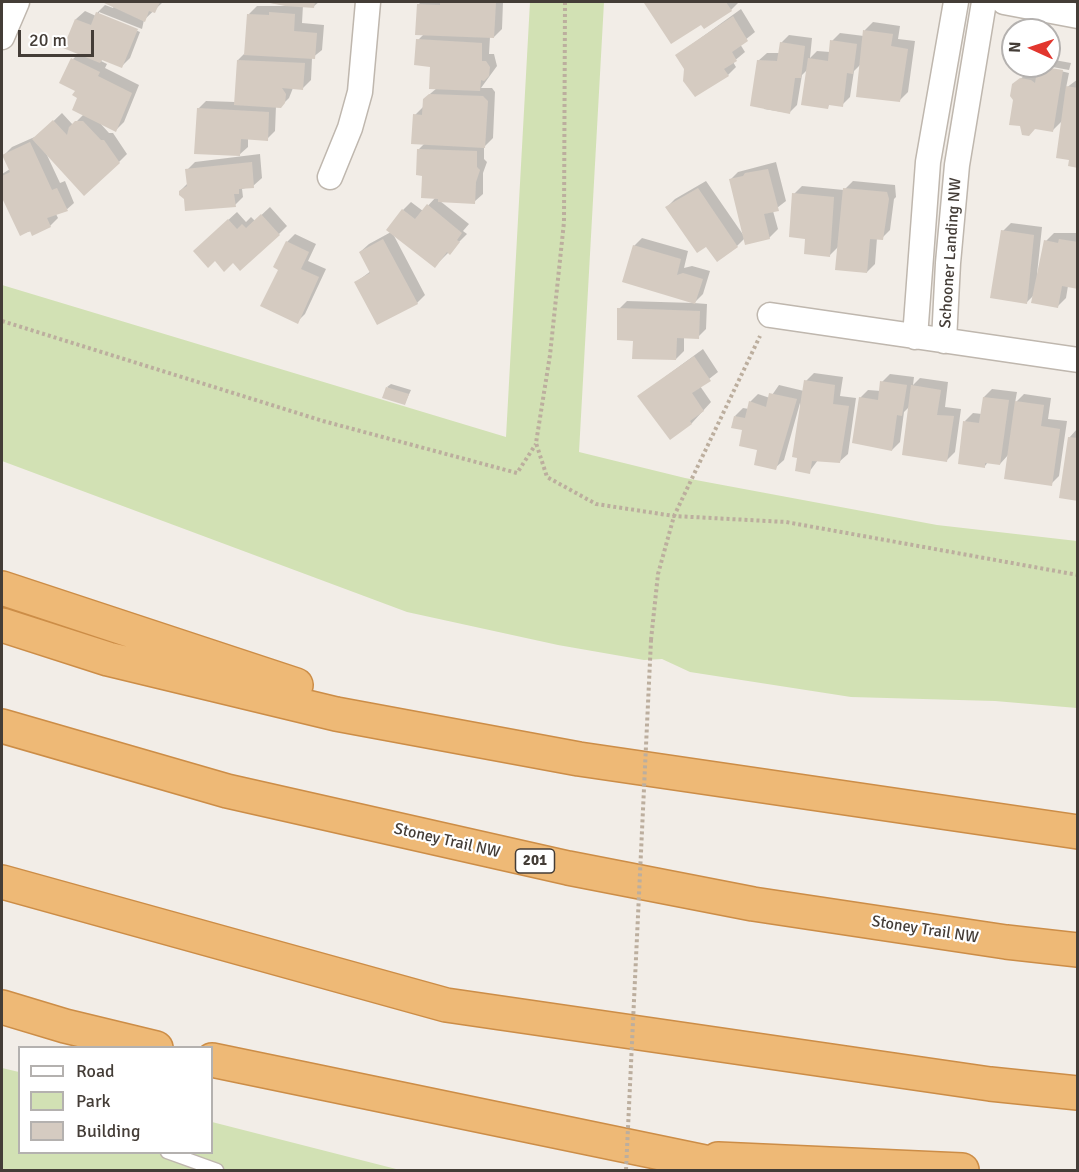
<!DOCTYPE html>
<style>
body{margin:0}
#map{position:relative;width:1079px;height:1172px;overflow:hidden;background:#f2ede7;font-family:Signika,sans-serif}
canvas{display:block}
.frame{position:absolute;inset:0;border:3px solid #443d37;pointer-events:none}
.legend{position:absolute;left:18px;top:1046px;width:195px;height:108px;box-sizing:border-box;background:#fff;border:2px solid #b4b1af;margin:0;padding:8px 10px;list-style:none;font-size:18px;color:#443d37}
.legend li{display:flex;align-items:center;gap:12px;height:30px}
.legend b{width:30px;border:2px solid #b4b1af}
.north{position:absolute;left:1001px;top:18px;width:60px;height:60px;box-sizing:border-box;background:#fff;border:2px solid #b4b1af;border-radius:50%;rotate:273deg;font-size:16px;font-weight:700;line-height:24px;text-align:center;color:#443d37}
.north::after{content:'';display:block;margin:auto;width:21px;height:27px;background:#e2362e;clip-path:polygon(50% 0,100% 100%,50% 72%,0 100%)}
.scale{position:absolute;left:18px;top:30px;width:76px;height:27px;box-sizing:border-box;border:3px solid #443d37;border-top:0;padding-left:8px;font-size:18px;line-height:21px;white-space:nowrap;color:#443d37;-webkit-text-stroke:4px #fff;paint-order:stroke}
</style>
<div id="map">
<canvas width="1079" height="1172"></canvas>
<div class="frame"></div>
<ul class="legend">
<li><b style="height:8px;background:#fff"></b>Road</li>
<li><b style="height:16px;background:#d2e1b4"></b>Park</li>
<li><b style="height:16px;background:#d5cbc1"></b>Building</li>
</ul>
<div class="north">N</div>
<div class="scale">20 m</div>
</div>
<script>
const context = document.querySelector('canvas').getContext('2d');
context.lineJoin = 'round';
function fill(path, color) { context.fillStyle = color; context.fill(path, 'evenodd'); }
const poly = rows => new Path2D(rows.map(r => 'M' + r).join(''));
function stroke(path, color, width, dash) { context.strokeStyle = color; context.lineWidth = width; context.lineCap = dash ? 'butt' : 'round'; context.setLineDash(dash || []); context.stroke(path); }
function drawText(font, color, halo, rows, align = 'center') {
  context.font = font + ' Signika,sans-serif'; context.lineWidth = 4.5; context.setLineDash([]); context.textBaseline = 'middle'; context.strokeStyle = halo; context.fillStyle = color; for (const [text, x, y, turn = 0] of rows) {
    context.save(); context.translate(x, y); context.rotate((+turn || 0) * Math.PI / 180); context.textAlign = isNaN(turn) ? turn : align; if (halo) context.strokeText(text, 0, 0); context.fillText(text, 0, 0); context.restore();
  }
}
fill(poly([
 [530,2,604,2,579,452,685,478,937,525,1077,541,1077,708,995,701,851,697,690,672,662,659,644,660,558,645,407,612,2,461,2,285,506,437],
 [2,1068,19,1072,20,1152,212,1152,212,1122,400,1170,2,1170]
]), '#d2e1b4');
fill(poly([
 [105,2,163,2,144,20,142,29,99,12,99,15,140,32,130,58,122,66,103,58,101,61,107,64,105,68,139,85,124,122,116,130,99,122,109,133,113,133,127,154,119,162,46,153,60,183,65,181,74,203,65,211,56,214,58,218,50,226,20,234,2,192,2,174,10,169,4,155,12,147,39,135,62,113,73,125,84,114,77,90,73,59,79,53,65,48,76,19,85,11,96,16,97,13,105,5,113,8,114,6],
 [256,2,319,2,314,6,303,5,302,23,324,25,322,50,312,58,311,80,303,88,293,88,289,98,281,106,276,106,275,131,267,139,248,138,248,147,239,155,198,109,206,101,235,102,238,60,246,52,249,14,257,6,285,6,285,4],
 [421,2,503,2,502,29,494,37,490,37,489,54,494,54,497,66,481,88,492,88,495,92,493,138,484,147,484,159,487,162,483,173,483,194,474,202,440,201,469,224,463,231,467,234,435,266,392,232,425,295,417,303,356,282,371,271,360,252,369,244,391,232,403,210,411,202,423,211,436,197,424,175,418,150,425,143,415,115,424,106,424,99,437,88,432,65,418,40,424,34,418,5],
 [648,2,739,2,731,10,702,22,646,4],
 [741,9,755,32,740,44,745,52,733,62,736,67,728,75,685,69,677,55],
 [873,22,900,26,898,39,915,41,908,92,900,100,863,62,854,71,850,97,842,105,831,103,827,107,808,69,802,75,797,105,789,113,764,109,758,61,767,53,780,53,781,43,789,35,812,38,810,58,817,51,830,52,832,41,840,33,864,36,865,30],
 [1049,59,1071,63,1069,70,1047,66,1049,66],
 [1040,66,1069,73,1066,88,1078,79,1078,166,1071,159,1063,120,1053,130,1015,99,1013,85,1030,71,1038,74],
 [260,154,262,178,253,186,242,189,243,197,235,205,186,198,180,191,188,183,187,170,195,162],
 [776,162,786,201,773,211,778,229,769,238,745,238,737,246,707,244,667,207,675,199,706,181,744,236,730,180,738,172],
 [853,181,895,185,896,197,894,199,890,230,882,238,877,238,875,264,867,272,839,246,830,255,807,238,794,194,802,186,844,190],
 [270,207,287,226,279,234,233,261,203,243,237,212,246,222,251,217,255,221],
 [1011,223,1042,227,1037,274,1039,274,1046,241,1054,233,1078,233,1078,287,1068,286,1066,298,1058,306,1035,294,1026,303,1003,231],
 [295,234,316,244,308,261,326,269,305,314,297,322,287,242],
 [642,238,688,251,684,268,692,266,710,271,703,294,694,303,707,304,706,329,698,337,684,337,684,351,676,359,634,339,619,309,627,301,694,303,634,246],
 [703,349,718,372,700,386,711,402,692,423,670,437,639,396],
 [814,373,843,377,840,396,856,398,848,454,839,462,818,460,809,472,800,403,784,460,775,468,735,416,743,408,749,409,750,402,758,394,770,398,779,385,804,391,806,381],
 [890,374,914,377,913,385,920,378,948,382,945,407,961,409,955,452,947,460,910,406,904,412,900,442,892,450,860,398,868,390,881,391,882,382],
 [391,384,411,390,405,403,387,387],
 [992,389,1017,392,1015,403,1024,394,1051,398,1048,419,1067,421,1059,476,1051,484,1009,454,1000,464,988,462,985,466,965,421,973,413,982,414,984,397],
 [1077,429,1078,499,1069,438]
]), '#0003');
fill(poly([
 [102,2,160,2,155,13,149,11,145,22],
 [265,2,315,2,314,8,285,6],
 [440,2,496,2,494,38,415,35,417,4,440,5],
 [647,2,726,2,732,11,704,29,701,25,671,44,644,3],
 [96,12,138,29,122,68,102,60,100,63,63,48,75,19,91,25],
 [269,12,295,14,294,31,317,33,315,59,244,55,247,14,269,15],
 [733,16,748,41,732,52,737,61,724,69,729,76,695,97,683,81,684,69,675,55],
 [863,30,893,34,891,46,908,49,900,102,856,97],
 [416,39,482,43,482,61,486,61,490,67,489,76,484,81,481,80,480,91,429,89,430,67,414,65],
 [830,40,857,44,853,74,847,73,843,107,829,105,828,109,801,105,808,58,828,61],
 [780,42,805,46,801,78,795,78,790,114,750,106,757,60,777,61],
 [71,58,100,72,98,76,132,93,116,132,72,110,77,98,72,95,75,91,59,83],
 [237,60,305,63,303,90,282,88,286,94,285,103,281,108,234,105],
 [1038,66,1063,70,1053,132,1035,129,1029,136,1022,135,1020,126,1009,125,1013,100,1010,96,1012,84,1020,78,1031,80,1035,83],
 [1066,86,1078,88,1078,168,1068,166,1069,160,1056,158],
 [429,94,483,96,488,101,485,148,411,144,413,114,422,115,423,99],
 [197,108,269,112,268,141,241,139,240,156,194,154],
 [53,120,67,135,69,127,75,121,83,121,101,140,104,140,120,163,84,196,32,139],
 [30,142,52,190,57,188,68,211,47,218,51,227,32,236,30,231,20,236,2,198,2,176,10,172,2,155],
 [417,149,477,151,477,167,480,170,476,182,475,204,438,202,438,199,421,198,422,176,416,175],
 [252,162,254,188,239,189,239,194,234,194,236,207,185,211,184,199,179,195,179,191,187,186,185,169],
 [768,169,779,211,764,214,770,239,745,245,729,179,743,176,745,173],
 [698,188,738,247,717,262,706,247,697,253,665,207],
 [843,188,887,192,889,199,883,240,870,239,867,273,835,270],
 [792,193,834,197,830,257,804,254,805,239,789,237],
 [427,204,462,233,457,240,460,242,450,255,447,252,435,268,386,230,402,209,415,219],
 [261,214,280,235,240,271,233,263,224,272,215,261,208,268,193,251,228,219,237,229,242,224,246,228],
 [1001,230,1034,235,1027,304,990,298],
 [383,239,418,304,377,325,354,282,370,273,359,252],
 [1059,239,1078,242,1078,289,1062,286,1058,308,1031,303,1044,240,1058,243],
 [286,241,309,252,301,269,319,277,298,324,260,306,278,270,273,267],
 [633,245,681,259,677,275,683,273,703,279,695,304,622,282],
 [617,308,700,311,699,339,677,338,676,360,632,359,633,341,617,340],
 [694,356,711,381,692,393,704,411,690,421,692,424,670,440,637,396],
 [804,380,835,385,833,404,849,406,840,463,812,461,810,474,795,471,797,458,792,457],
 [880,381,907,385,902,416,897,415,892,451,852,443,859,397,878,400],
 [911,385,941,390,937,415,954,416,947,462,902,455],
 [386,387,409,394,405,405,382,398],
 [769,393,797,399,776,470,754,465,757,450,739,446,742,430,731,428,734,416,745,418,749,401,766,407],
 [983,397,1009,400,1000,465,985,463,985,468,958,464,963,421,979,423],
 [1015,401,1044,405,1041,426,1060,429,1052,486,1004,479],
 [1068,437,1078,438,1078,501,1059,498]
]), '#d5cbc1');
const lane = poly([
 [167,1152,217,1170]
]);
const street = poly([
 [1004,2,1078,16],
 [2,37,17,2],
 [330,177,350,128,360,92,368,2],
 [770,315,1078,360],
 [915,337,928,162,956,2],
 [944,341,948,263,957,165,984,2]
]);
const highway = poly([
 [2,588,296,685],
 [2,625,108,659,336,714,579,759,1078,832],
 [2,726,227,791,568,868,753,904,1006,942,1078,950],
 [2,882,446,1005,990,1084,1078,1093],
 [2,1007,65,1026,156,1048],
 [212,1060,743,1170],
 [718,1159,962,1170]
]);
stroke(lane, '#bfb7ae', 15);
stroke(street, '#bfb7ae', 27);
stroke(highway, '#cc8d47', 36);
stroke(poly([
 [565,2,564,222,550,355,536,443,547,477,596,504,674,516,786,522,1078,575],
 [2,321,323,421,517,473,536,444],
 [651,640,658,574,674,516,760,336]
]), '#bcae9e', 4, [3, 3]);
stroke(lane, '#fff', 12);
stroke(street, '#fff', 24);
stroke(highway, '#eeb976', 33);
stroke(poly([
 [626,1170,651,640]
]), '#bcae9e', 4, [3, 3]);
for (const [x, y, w] of [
 [535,861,39]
]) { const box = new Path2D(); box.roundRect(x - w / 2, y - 12, w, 24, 4.5); context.fillStyle = '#fff'; context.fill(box); stroke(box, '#443d37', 1.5); }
drawText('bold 15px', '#443d37', null, [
 ["201",535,861]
]);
drawText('16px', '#443d37', '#fff', [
 ["Schooner Landing NW",951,253,-86],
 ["Stoney Trail NW",447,841,13],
 ["Stoney Trail NW",925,930,9]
]);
</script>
